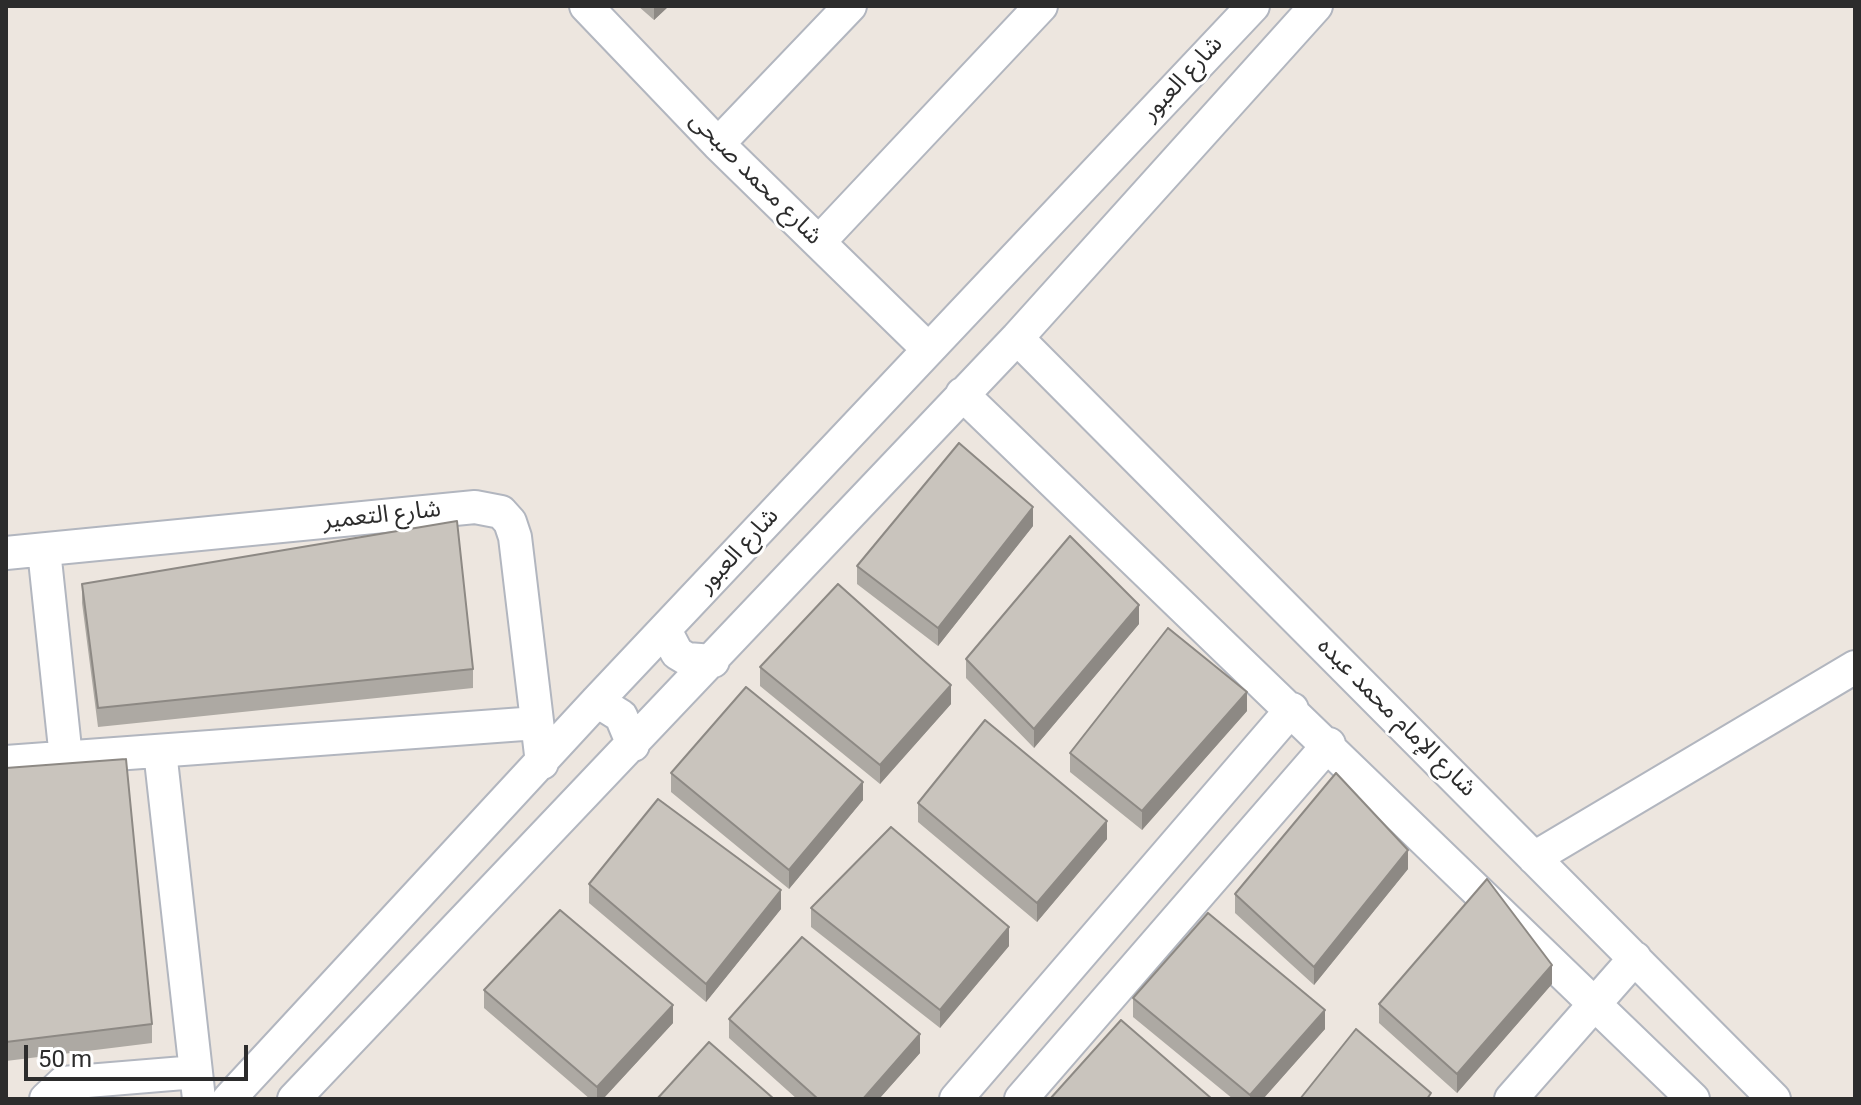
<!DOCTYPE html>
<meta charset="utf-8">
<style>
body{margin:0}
#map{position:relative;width:1861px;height:1105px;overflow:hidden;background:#ede6df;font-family:Roboto,sans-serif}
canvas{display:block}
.frame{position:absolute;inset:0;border:8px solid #2c2c2c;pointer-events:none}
.scale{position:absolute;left:24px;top:1045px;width:224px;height:36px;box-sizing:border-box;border:4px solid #2c2c2c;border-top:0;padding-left:10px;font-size:24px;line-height:28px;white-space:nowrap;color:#2c2c2c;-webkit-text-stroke:6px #fff;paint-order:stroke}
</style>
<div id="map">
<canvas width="1861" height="1105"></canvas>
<div class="frame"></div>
<div class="scale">50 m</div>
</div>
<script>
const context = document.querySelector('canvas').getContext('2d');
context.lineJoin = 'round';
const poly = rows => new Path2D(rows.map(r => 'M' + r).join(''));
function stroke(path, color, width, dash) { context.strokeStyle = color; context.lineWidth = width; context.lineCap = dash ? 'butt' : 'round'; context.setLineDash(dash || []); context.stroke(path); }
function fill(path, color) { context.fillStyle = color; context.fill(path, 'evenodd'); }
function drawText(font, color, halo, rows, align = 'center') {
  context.font = font + ' Roboto,"Noto Sans Arabic",sans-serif'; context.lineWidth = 6; context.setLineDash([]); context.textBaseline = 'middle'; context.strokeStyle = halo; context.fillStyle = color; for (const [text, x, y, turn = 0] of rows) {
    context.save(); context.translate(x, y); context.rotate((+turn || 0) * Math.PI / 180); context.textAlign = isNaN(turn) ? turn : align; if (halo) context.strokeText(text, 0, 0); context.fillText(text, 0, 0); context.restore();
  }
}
const minor = poly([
 [586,6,718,144,928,349],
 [718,144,850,6],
 [819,242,1041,6],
 [1017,338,1774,1099],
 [962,394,1693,1099],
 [44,550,66,758],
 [6,553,475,507,501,512,510,522,515,537,542,763],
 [665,630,677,653,687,659,713,661],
 [597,701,621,716,633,745],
 [160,751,199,1099],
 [6,762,537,723],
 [1534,858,1855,667],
 [46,1099,63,1083,196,1072],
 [229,1099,597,701,1253,6],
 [294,1099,1017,338,1316,6],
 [956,1099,1292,709],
 [1021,1099,1329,744],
 [1511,1099,1635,958]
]);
stroke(minor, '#b2b6bf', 36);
stroke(minor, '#fff', 32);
fill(poly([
 [638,6,669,6,654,20],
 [1033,526,938,646,857,584,857,566],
 [82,584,473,669,473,688,98,727,82,603],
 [1139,624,1034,748,966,678,966,659],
 [760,667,951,704,880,784,760,686],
 [1247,711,1142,830,1070,772,1070,753],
 [6,768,152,1024,152,1043,6,1061],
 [671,773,863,800,789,889,671,792],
 [918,803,1107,839,1037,922,918,822],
 [1408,869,1314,985,1235,913,1235,894],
 [589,884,781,909,706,1002,589,903],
 [811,908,1009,946,940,1028,811,927],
 [1552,984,1457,1093,1379,1023,1379,1004],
 [484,990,673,1023,603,1099,590,1099,484,1008],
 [1133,998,1325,1029,1263,1099,1233,1099,1133,1017],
 [729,1019,920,1053,879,1099,797,1099,729,1038]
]), '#ada9a3');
fill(poly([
 [654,6,669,6,654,20],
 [1033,507,1033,526,938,646,938,628],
 [1139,605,1139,624,1034,748,1034,729],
 [951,685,951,704,880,784,880,765],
 [1247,692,1247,711,1142,830,1142,811],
 [863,782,863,800,789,889,789,870],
 [1107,821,1107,839,1037,922,1037,903],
 [1408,850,1408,869,1314,985,1314,967],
 [781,890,781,909,706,1002,706,984],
 [1009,927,1009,946,940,1028,940,1010],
 [1552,965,1552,984,1457,1093,1457,1074],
 [673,1005,673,1023,603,1099,597,1099,597,1087],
 [1325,1010,1325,1029,1263,1099,1250,1099,1250,1095],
 [920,1034,920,1053,879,1099,863,1099]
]), '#8d8984');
const building = poly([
 [959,443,1033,507,938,628,857,566,959,443],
 [457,521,473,669,98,708,82,584,457,521],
 [1070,536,1139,605,1034,729,966,659,1070,536],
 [838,584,951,685,880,765,760,667,838,584],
 [1168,628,1247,692,1142,811,1070,753,1168,628],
 [746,687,863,782,789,870,671,773,746,687],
 [985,720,1107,821,1037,903,918,803,985,720],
 [126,759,152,1024,6,1042,6,768,126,759],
 [1336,773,1408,850,1314,967,1235,894,1336,773],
 [658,799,781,890,706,984,589,884,658,799],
 [891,827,1009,927,940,1010,811,908,891,827],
 [1487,879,1552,965,1457,1074,1379,1004,1487,879],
 [560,910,673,1005,597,1087,484,990,560,910],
 [1208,913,1325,1010,1250,1095,1133,998,1208,913],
 [802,937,920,1034,863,1099,818,1099,729,1019,802,937],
 [1121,1020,1212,1099,1050,1099,1121,1020],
 [1356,1029,1431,1093,1427,1099,1300,1099,1356,1029],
 [709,1042,774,1099,657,1099,709,1042]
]);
fill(building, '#c9c4bd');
stroke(building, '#8d8984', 2);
drawText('24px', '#2c2c2c', '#fff', [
 ["شارع العبور",1183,79,-47],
 ["شارع محمد صبحى",755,179,45],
 ["شارع التعمير",382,516,-6],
 ["شارع العبور",739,551,-47],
 ["شارع الإمام محمد عبده",1396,718,45]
]);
</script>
